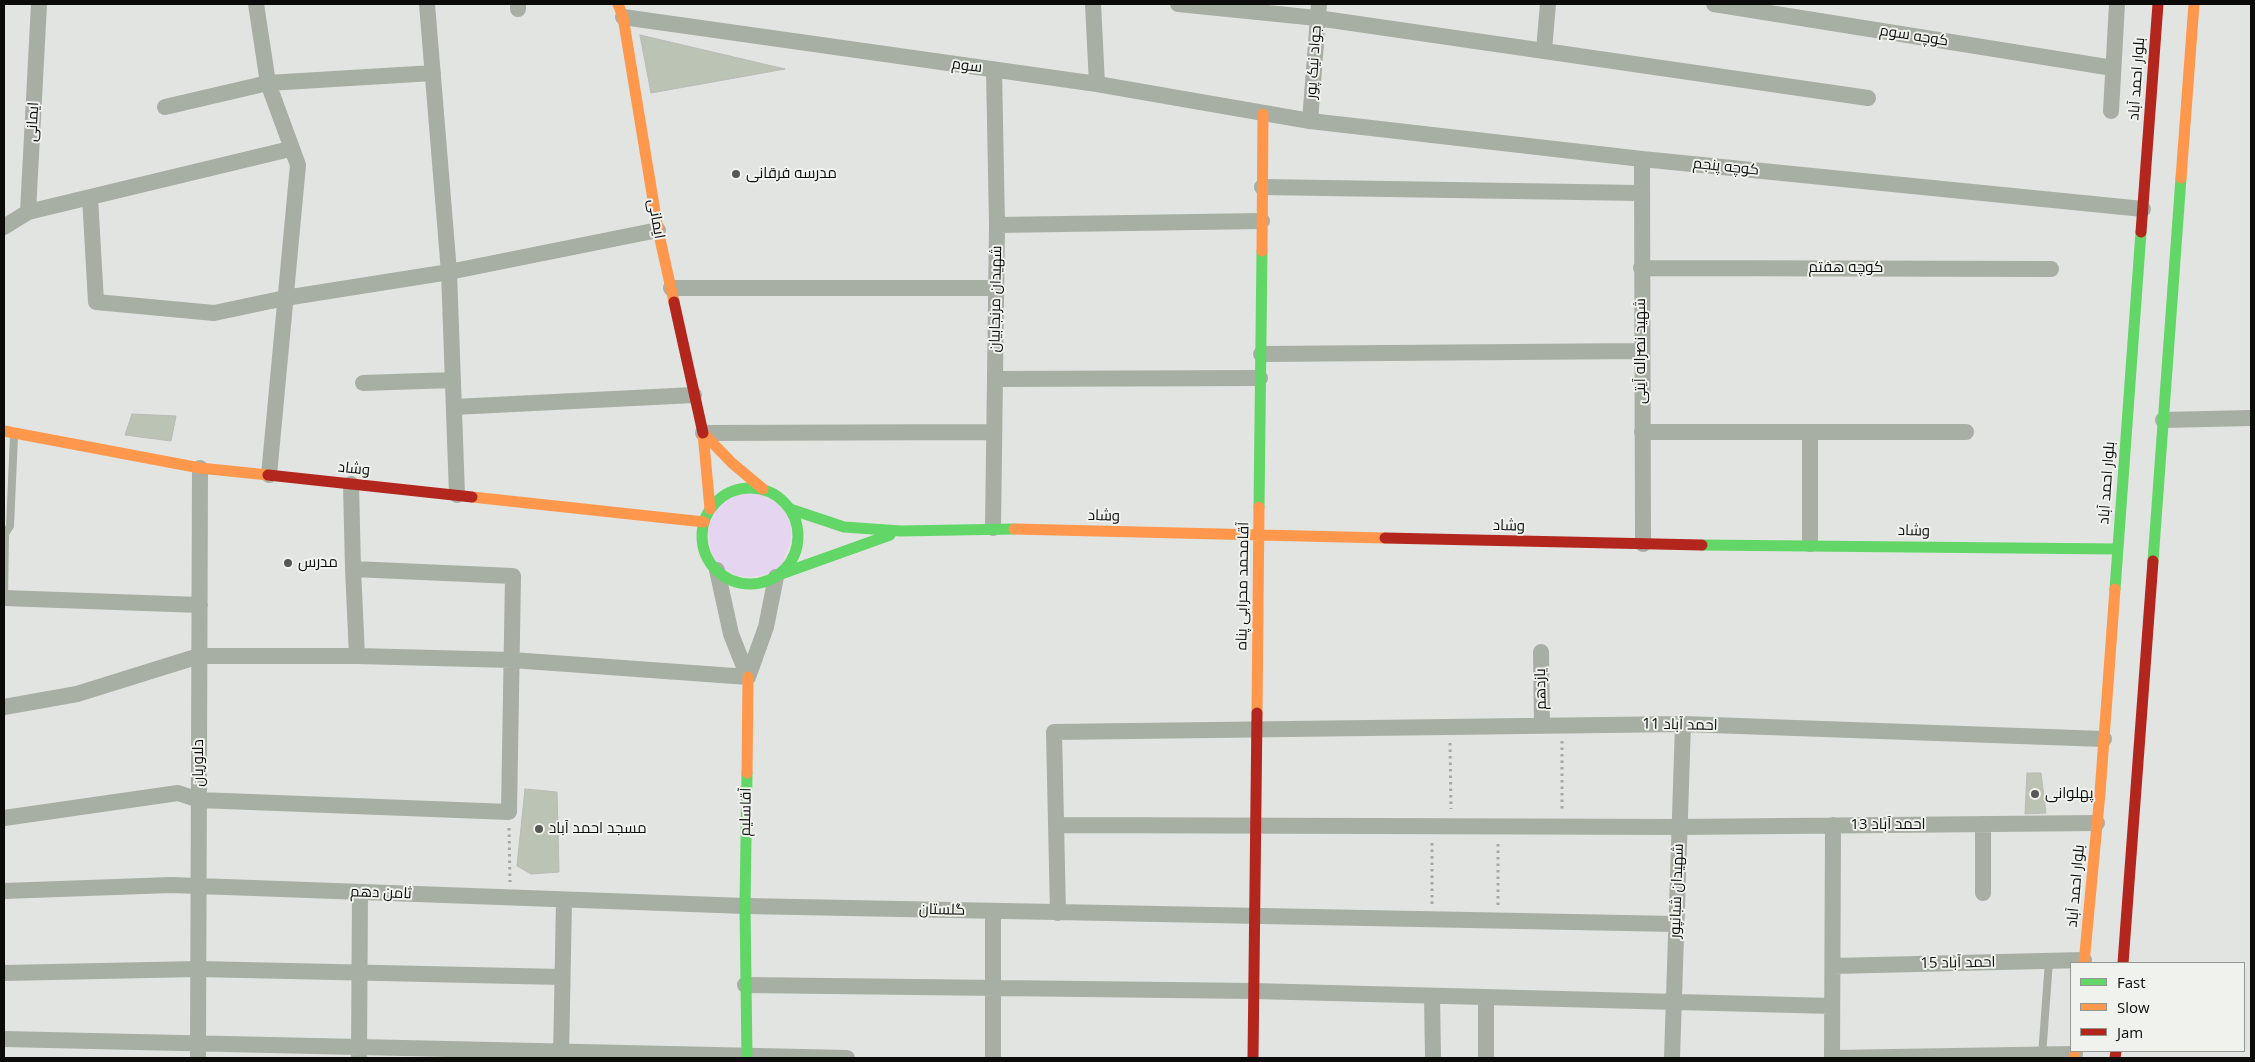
<!DOCTYPE html>
<meta charset="utf-8">
<style>
body{margin:0}
#map{position:relative;width:2255px;height:1062px;overflow:hidden;background:#e2e4e1;font-family:"Open Sans",sans-serif}
canvas{display:block}
.frame{position:absolute;inset:0;border:5px solid #0b0c0a;pointer-events:none}
.legend{position:absolute;left:2070px;top:962px;width:175px;height:90px;box-sizing:border-box;background:#eff2ed;border:1px solid #949692;margin:0;padding:6px 9px;list-style:none;font-size:15px;color:#0b0c0a}
.legend li{display:flex;align-items:center;gap:10px;height:25px}
.legend b{width:25px;border:1px solid #949692}
</style>
<div id="map">
<canvas width="2255" height="1062"></canvas>
<div class="frame"></div>
<ul class="legend">
<li><b style="height:6px;background:#63d668"></b>Fast</li>
<li><b style="height:6px;background:#ff974d"></b>Slow</li>
<li><b style="height:6px;background:#b3261e"></b>Jam</li>
</ul>
</div>
<script>
const context = document.querySelector('canvas').getContext('2d');
context.lineJoin = 'round';
function fill(path, color) { context.fillStyle = color; context.fill(path, 'evenodd'); }
const poly = rows => new Path2D(rows.map(r => 'M' + r).join(''));
function stroke(path, color, width, dash) { context.strokeStyle = color; context.lineWidth = width; context.lineCap = dash ? 'butt' : 'round'; context.setLineDash(dash || []); context.stroke(path); }
function drawText(font, color, halo, rows, align = 'center') {
  context.font = font + ' "Open Sans",Cairo,sans-serif'; context.lineWidth = 4; context.setLineDash([]); context.textBaseline = 'middle'; context.strokeStyle = halo; context.fillStyle = color; for (const [text, x, y, turn = 0] of rows) {
    context.save(); context.translate(x, y); context.rotate((+turn || 0) * Math.PI / 180); context.textAlign = isNaN(turn) ? turn : align; if (halo) context.strokeText(text, 0, 0); context.fillText(text, 0, 0); context.restore();
  }
}
fill(poly([
 [746,493,757,493,777,503,786,514,791,527,791,541,776,577,766,574,752,577,738,576,725,570,715,560,710,550,708,528,717,508,735,495]
]), '#e6d5f0');
const building = poly([
 [640,35,785,69,651,93,640,35],
 [132,414,176,416,171,441,125,435,132,414],
 [2027,773,2041,773,2046,813,2025,814,2027,773],
 [525,789,557,792,559,872,531,874,517,866,525,789]
]);
fill(building, '#bbc3b4');
stroke(building, '#b9bab8', 1);
stroke(poly([
 [1562,741,1562,810],
 [1450,743,1451,809],
 [509,828,510,882],
 [1432,904,1432,843],
 [1498,905,1498,842]
]), '#a3a8a0', 3, [2.5, 4]);
stroke(poly([
 [4,598,5,534,10,526,14,436],
 [2042,1056,2049,961]
]), '#a7aea3', 8);
stroke(poly([
 [256,4,268,83,298,165,269,475],
 [427,4,449,272,457,495],
 [1093,4,1097,84],
 [1178,4,1317,18,1868,98],
 [1714,4,2113,68],
 [518,9,518,4],
 [623,17,1097,84,1310,121,1642,159,2143,209],
 [1544,50,1548,4],
 [165,107,268,83,433,73],
 [2111,111,2117,4],
 [1310,121,1319,4],
 [1642,159,1643,544],
 [1262,187,1640,193],
 [90,197,96,302,214,313,285,298,449,272,658,230],
 [28,212,39,4],
 [997,225,1262,221],
 [4,227,28,212,290,149],
 [1641,268,2051,269],
 [671,288,996,288],
 [1261,354,1641,351],
 [995,379,1260,378],
 [363,383,453,380],
 [454,407,694,395],
 [2163,420,2251,418],
 [1642,432,1966,432],
 [703,433,994,432],
 [993,528,997,225,994,70],
 [1810,544,1810,432],
 [353,569,357,656],
 [717,570,731,634,748,677],
 [4,598,200,605],
 [1541,652,1542,726],
 [748,677,766,627,776,577],
 [4,707,77,694,199,656,357,656,512,660,748,677],
 [4,818,178,793,199,800,509,812,513,576,353,569,351,484],
 [1058,825,1679,827,2097,823],
 [4,891,171,885,745,906,1676,924],
 [1983,893,1983,824],
 [993,911,993,1058],
 [1058,913,1054,732,1683,724,2104,739],
 [1833,966,2084,960],
 [4,973,198,969,562,977],
 [745,985,1253,991,1832,1006],
 [1432,996,1433,1058],
 [1486,997,1486,1058],
 [4,1039,847,1058],
 [198,1058,200,468],
 [359,1058,360,893],
 [561,1058,564,900],
 [1672,1058,1683,724],
 [1832,1058,2075,1054],
 [1832,1058,1833,825]
]), '#a7aea3', 16);
stroke(poly([
 '702 536a48 48 0 1 1 96 0a48 48 0 1 1-96 0Z',
 [1259,507,1262,251],
 [790,509,844,527,901,531,1014,529],
 [1702,545,2117,549],
 [2153,561,2181,178],
 [781,574,890,535],
 [2115,589,2141,232],
 [747,773,745,906,747,1058]
]), '#63d668', 11);
stroke(poly([
 [618,4,623,17,658,230,674,302],
 [2181,178,2194,4],
 [1262,251,1263,114],
 [4,431,200,468,268,475],
 [472,497,704,522],
 [710,509,703,433,732,463,763,489],
 [1014,529,1385,538],
 [1257,713,1259,507],
 [747,773,748,677],
 [2084,963,2100,793,2115,589],
 [2074,1058,2075,1051]
]), '#ff974d', 11);
stroke(poly([
 [2141,232,2158,4],
 [674,302,703,433],
 [268,475,472,497],
 [1385,538,1702,545],
 [2123,963,2153,561],
 [1253,1058,1257,713],
 [2115,1058,2116,1051]
]), '#b3261e', 11);
for (const [x, y, r, color] of [
 [736,174,5,"#565855"],
 [288,563,5,"#565855"],
 [2035,794,5,"#565855"],
 [539,829,5,"#565855"]
]) { const dot = new Path2D(); dot.arc(x, y, r, 0, 2 * Math.PI); context.fillStyle = color; context.fill(dot); stroke(dot, '#eff2ed', 2); }
drawText('15px', '#0b0c0a', '#eff2ed', [
 ["کوچه سوم",1914,36,9],
 ["جواد نیک پور",1314,62,-86],
 ["سوم",967,66,8],
 ["بلوار احمد آباد",2137,79,-86],
 ["ایمانی",33,122,-87],
 ["کوچه پنجم",1726,167,6],
 ["ایمانی",656,219,80],
 ["کوچه هفتم",1846,268],
 ["شهیدان مرنجابیان",996,299,-89],
 ["شهید نصراله آیتی",1641,351,-90],
 ["وشاد",354,469,6],
 ["بلوار احمد آباد",2107,483,-86],
 ["وشاد",1104,516,1],
 ["وشاد",1509,526,1],
 ["وشاد",1914,531,1],
 ["آقامحمد محرابی پناه",1243,586,-89],
 ["یازدهم",1541,689,-91],
 ["احمد آباد 11",1680,725,1],
 ["دلاوریان",199,763,-90],
 ["آقاسلیم",746,812,-89],
 ["احمد آباد 13",1888,825],
 ["بلوار احمد آباد",2076,886,-85],
 ["شهیدان شبانپور",1677,891,-88],
 ["ثامن دهم",381,893,2],
 ["گلستان",942,910,1],
 ["احمد آباد 15",1958,963,-1]
]);
drawText('15px', '#0b0c0a', '#eff2ed', [
 ["مدرسه فرقانی",746,174],
 ["مدرس",298,563],
 ["پهلوانی",2045,794],
 ["مسجد احمد آباد",549,829]
], 'left');
</script>
